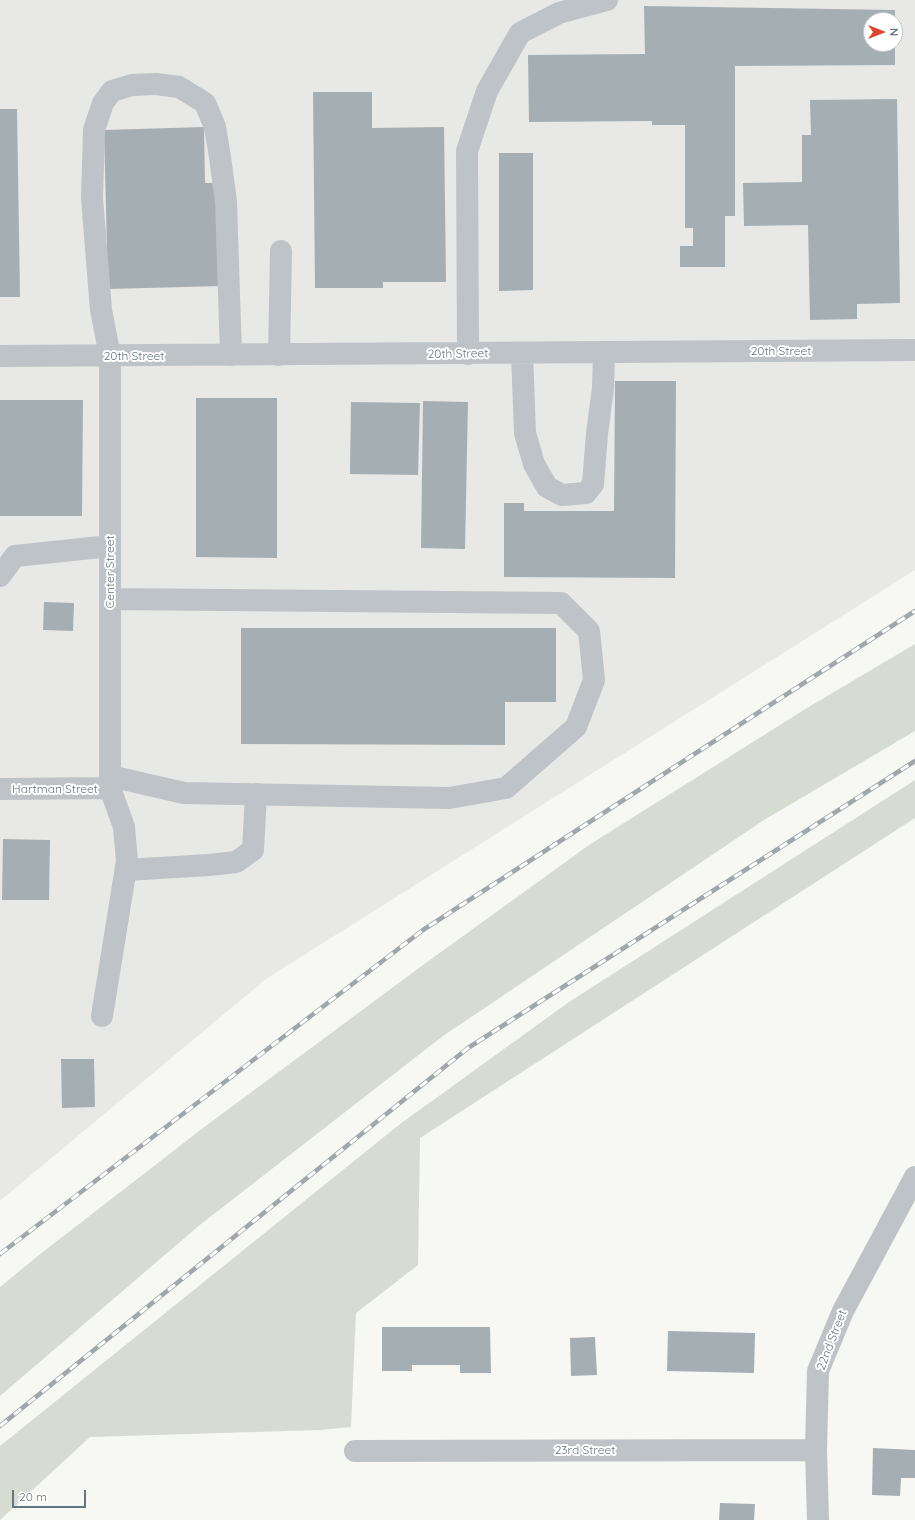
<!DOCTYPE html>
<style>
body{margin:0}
#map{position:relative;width:915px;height:1520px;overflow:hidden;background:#f7f7f4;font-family:Quicksand,sans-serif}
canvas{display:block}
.north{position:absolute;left:863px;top:12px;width:40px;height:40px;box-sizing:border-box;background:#fff;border:1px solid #c1c8cb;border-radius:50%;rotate:90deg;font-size:11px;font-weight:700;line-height:16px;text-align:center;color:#63757e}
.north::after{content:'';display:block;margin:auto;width:14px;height:18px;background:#dd452e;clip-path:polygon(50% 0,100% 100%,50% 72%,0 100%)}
.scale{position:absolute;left:12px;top:1490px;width:74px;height:18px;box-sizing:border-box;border:2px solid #63757e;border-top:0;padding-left:5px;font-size:12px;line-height:14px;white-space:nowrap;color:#63757e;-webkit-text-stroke:3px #fff;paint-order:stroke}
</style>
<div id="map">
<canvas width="915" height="1520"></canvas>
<div class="north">N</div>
<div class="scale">20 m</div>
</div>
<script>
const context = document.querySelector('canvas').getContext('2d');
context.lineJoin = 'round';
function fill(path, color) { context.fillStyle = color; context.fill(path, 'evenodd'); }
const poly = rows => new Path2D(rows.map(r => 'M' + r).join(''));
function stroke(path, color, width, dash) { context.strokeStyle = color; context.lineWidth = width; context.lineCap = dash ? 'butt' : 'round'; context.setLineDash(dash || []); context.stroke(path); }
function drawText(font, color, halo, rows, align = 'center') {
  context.font = font + ' Quicksand,sans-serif'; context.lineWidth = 4; context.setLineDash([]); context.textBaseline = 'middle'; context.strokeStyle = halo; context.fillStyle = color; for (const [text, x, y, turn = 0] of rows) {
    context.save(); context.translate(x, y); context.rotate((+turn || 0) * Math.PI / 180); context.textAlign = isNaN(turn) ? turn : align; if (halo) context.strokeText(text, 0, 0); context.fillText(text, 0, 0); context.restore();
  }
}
fill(poly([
 [0,0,915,0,915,570,266,979,0,1201],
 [871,20,895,20,895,44,871,44]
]), '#e8e8e7');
fill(poly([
 [915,644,915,731,764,820,443,1036,201,1224,0,1396,0,1287,39,1255,203,1128,423,965,589,845,807,708],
 [915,780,915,818,420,1138,418,1265,356,1313,351,1427,320,1430,90,1437,0,1520,0,1446,400,1124,569,1002]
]), '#d7dcd3');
fill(poly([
 [644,6,895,10,895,20,871,20,871,44,895,44,895,65,735,66,735,216,725,216,725,267,680,267,680,246,693,246,693,228,685,228,685,125,652,125,652,121,529,122,528,55,645,54],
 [313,92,372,92,372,128,444,127,446,282,383,282,383,288,315,288],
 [897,99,900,303,857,304,857,319,810,320,808,225,744,226,743,183,802,182,802,135,811,135,810,100],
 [0,109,17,109,20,297,0,297],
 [204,127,205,183,219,183,222,286,108,289,104,130],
 [499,153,533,153,533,290,499,291],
 [615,381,676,381,675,578,504,577,504,503,524,503,524,511,614,511],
 [196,398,277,398,277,558,196,557],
 [0,400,83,400,82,516,0,516],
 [423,401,468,402,465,549,421,548],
 [351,402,420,403,418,475,350,474],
 [44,602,74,603,73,631,43,630],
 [241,628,556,628,556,702,505,702,505,745,241,744],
 [3,839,50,840,49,900,2,900],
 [61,1059,94,1059,95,1107,62,1108],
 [382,1327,490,1327,491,1373,460,1373,460,1365,412,1365,412,1371,382,1371],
 [668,1331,755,1333,754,1373,667,1371],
 [595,1337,597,1375,571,1376,570,1338],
 [873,1448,915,1450,915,1478,901,1478,900,1496,872,1495],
 [720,1503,755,1504,754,1520,719,1520]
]), '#a5afb3');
stroke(poly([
 [522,353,525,433,534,464,547,487,562,495,586,493,593,484,597,434,603,388,604,352],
 [468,354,467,151,487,91,520,33,559,13,607,0],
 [279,355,281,251],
 [0,356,915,350],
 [0,576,15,556,110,546],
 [110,776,184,793,449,798,506,788,576,727,594,680,589,631,561,603,110,599],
 [0,789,110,788],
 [126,870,209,865,236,862,253,850,256,794],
 [102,1016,127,861,124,827,110,788,110,356,101,310,92,198,94,130,103,103,112,91,132,85,156,84,179,87,205,103,215,127,220,157,226,202,231,355],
 [355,1451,816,1450],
 [818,1520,816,1450,818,1371,843,1311,915,1177]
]), '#bdc3c6', 22);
const rail = poly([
 [0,1254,423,930,915,611],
 [0,1426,468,1048,915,761]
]);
stroke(rail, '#9fa7ab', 4.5);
stroke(rail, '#fff', 3, [9]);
drawText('12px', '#63757e', '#fff', [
 ["20th Street",781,351],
 ["20th Street",458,354,-1],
 ["20th Street",134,356],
 ["Center Street",110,572,-90],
 ["Hartman Street",55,789],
 ["22nd Street",832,1340,-69],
 ["23rd Street",585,1450]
]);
</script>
